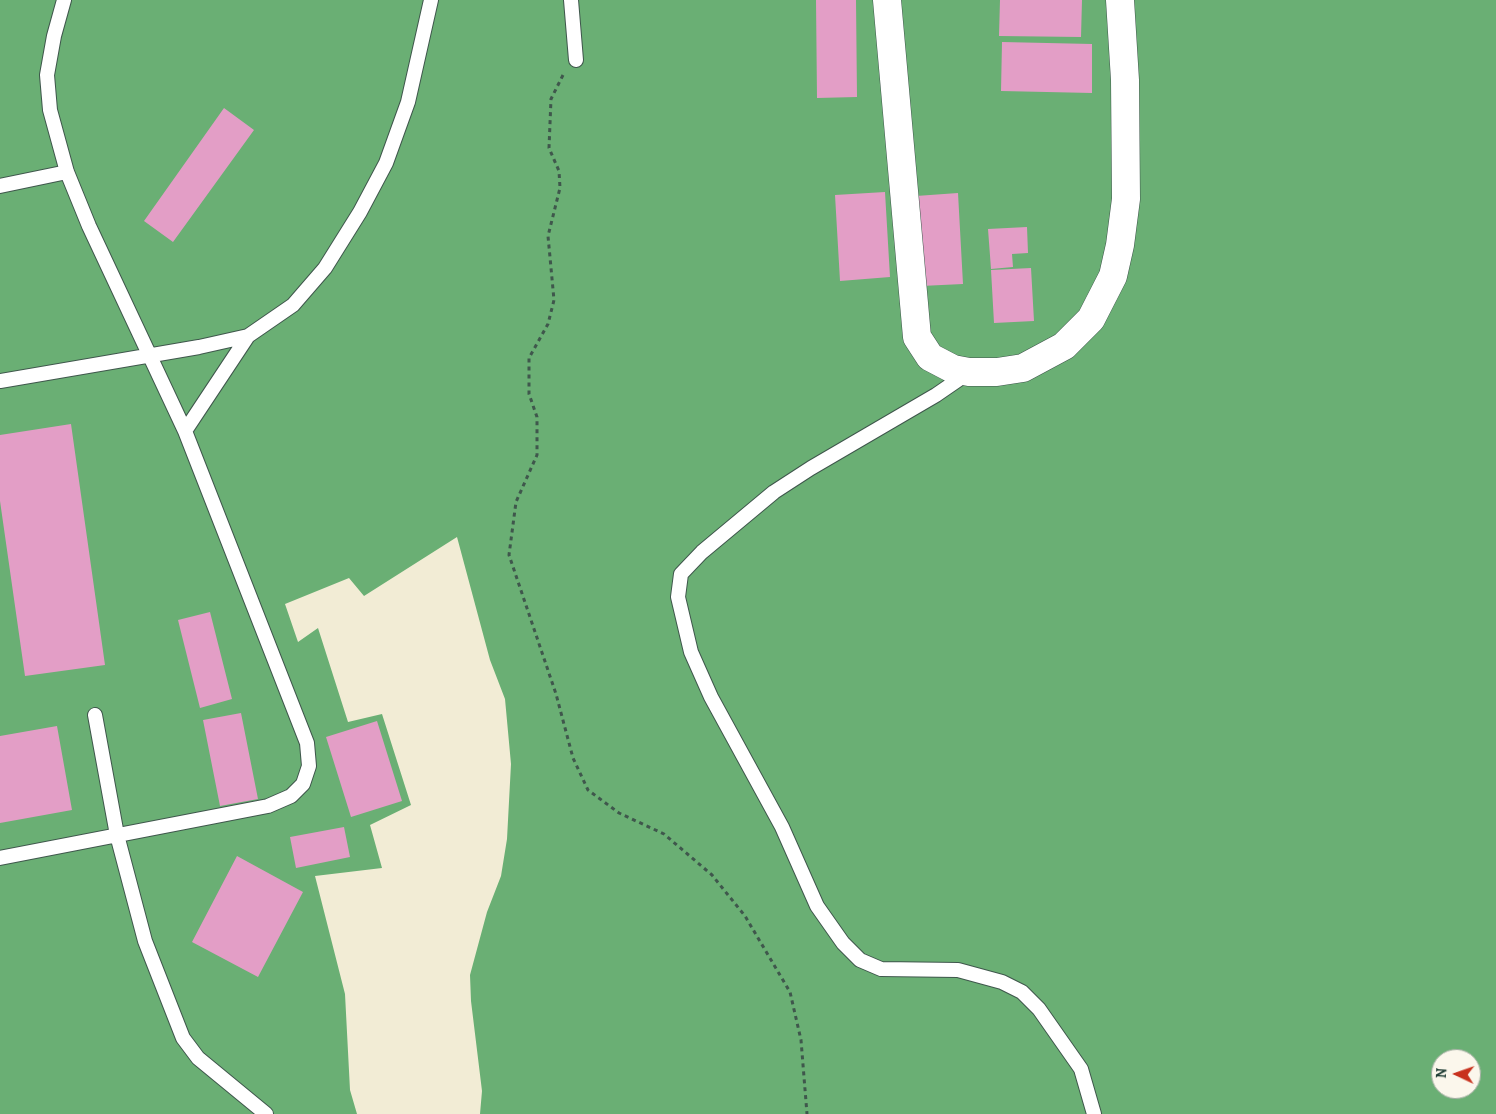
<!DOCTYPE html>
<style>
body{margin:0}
#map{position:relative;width:1496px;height:1114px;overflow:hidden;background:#f2ecd5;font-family:Alegreya,serif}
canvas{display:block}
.north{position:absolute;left:1431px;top:1049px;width:50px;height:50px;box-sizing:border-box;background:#fbf7ec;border:1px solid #a3ada2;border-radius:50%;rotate:273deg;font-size:14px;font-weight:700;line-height:20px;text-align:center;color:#1f3d34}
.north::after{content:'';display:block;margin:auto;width:18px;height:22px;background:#c8321e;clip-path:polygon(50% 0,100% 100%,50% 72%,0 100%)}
</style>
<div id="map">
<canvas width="1496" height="1114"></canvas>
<div class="north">N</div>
</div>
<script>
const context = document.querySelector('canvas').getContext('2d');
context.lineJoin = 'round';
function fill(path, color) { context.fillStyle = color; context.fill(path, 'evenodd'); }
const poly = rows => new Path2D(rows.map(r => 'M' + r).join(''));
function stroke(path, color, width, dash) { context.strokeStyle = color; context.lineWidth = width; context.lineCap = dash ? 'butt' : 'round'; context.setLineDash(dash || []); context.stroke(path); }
fill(poly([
 [0,0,1496,0,1496,1114,480,1114,482,1091,471,1001,470,975,487,912,501,876,507,839,511,764,505,699,490,660,457,537,364,596,349,578,285,604,298,642,318,628,348,722,382,714,411,805,370,825,382,868,315,876,345,994,350,1090,357,1114,0,1114],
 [1441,1059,1471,1059,1471,1089,1441,1089]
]), '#6aaf74');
fill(poly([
 [816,0,856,0,857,97,817,98],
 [1000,0,1082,0,1081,37,999,36],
 [1002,42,1092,44,1092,93,1001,91],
 [224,108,254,130,173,242,144,221],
 [885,192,890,277,840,281,835,195],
 [958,193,963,284,921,286,916,196],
 [1027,227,1028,253,1012,254,1013,267,991,269,988,229],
 [1031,268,1034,321,994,323,991,270],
 [71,424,105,665,25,676,0,501,0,435],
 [210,612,232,699,200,708,178,620],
 [241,713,258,799,220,806,203,720],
 [377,721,402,801,351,817,326,737],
 [57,726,72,810,0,823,0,736],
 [344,827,350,857,296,868,290,837],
 [237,856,303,892,258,977,192,942]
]), '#e39ec6');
const service = poly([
 [571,0,576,60],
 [0,186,67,172],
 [968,373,936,395,811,468,774,492,702,552,681,574,678,597,691,652,711,697,782,827,817,906,843,943,860,960,881,969,958,970,1002,982,1022,992,1039,1009,1081,1069,1094,1114],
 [0,381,199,347,248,336,293,305,325,268,360,212,386,163,408,102,431,0],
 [185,431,248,336],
 [95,715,117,835,145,941,183,1038,198,1058,266,1114],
 [0,858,268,806,291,796,303,784,309,766,307,743,185,431,89,226,67,172,50,110,47,75,54,36,64,0]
]);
const minor = poly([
 [887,0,917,337,930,357,953,369,969,372,997,372,1023,368,1064,346,1091,319,1113,276,1120,245,1126,199,1125,80,1120,0]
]);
stroke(service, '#3f574c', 16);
stroke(minor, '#3f574c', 29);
stroke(poly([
 [563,75,551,99,549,148,559,171,560,188,548,236,554,300,548,324,529,358,529,394,537,417,537,455,516,502,509,555,556,694,573,758,588,790,619,813,664,834,712,875,745,916,790,992,801,1040,807,1114]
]), '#3f574c', 3, [4, 4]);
stroke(service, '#fff', 14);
stroke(minor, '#fff', 28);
</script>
